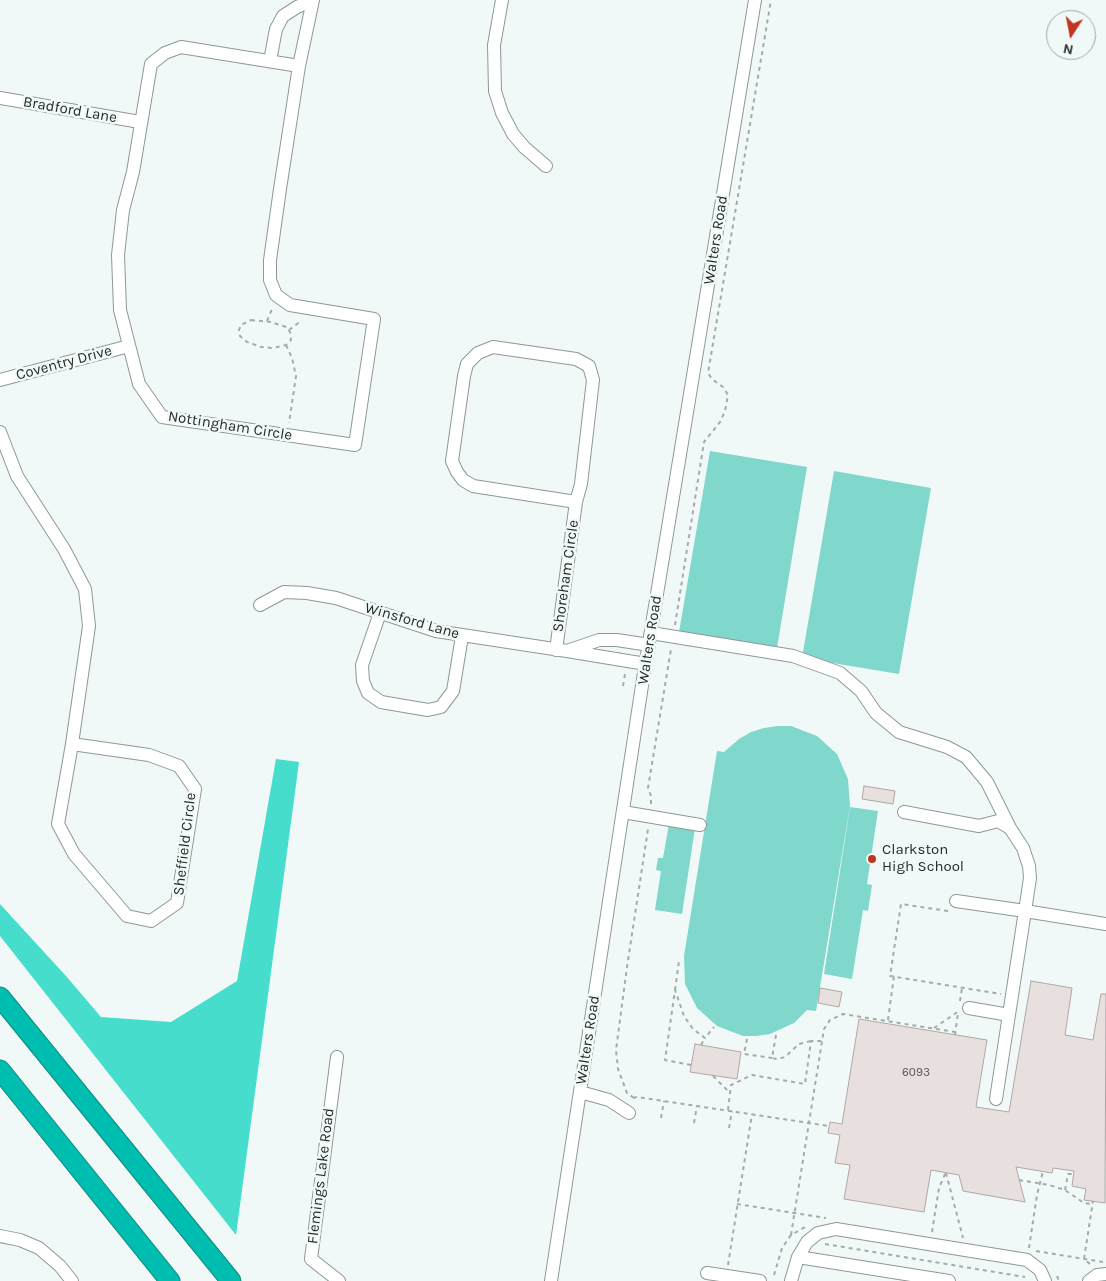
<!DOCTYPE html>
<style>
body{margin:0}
#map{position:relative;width:1106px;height:1281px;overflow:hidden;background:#f0f9f7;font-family:Karla,sans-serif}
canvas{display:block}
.north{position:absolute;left:1046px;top:10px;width:50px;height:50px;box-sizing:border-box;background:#f0f9f7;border:1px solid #a0a6a5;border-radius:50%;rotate:191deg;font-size:14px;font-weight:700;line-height:20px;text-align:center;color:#272a29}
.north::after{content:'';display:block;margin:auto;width:18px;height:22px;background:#c13521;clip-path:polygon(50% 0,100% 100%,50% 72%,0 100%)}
</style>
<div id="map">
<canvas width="1106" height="1281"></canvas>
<div class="north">N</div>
</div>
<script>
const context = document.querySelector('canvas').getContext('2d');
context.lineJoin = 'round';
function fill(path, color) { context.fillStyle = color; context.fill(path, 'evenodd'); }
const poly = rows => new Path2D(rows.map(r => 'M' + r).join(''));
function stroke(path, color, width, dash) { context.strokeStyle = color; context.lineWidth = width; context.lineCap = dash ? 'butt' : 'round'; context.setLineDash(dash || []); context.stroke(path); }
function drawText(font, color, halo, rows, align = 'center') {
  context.font = font + ' Karla,sans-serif'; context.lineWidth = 5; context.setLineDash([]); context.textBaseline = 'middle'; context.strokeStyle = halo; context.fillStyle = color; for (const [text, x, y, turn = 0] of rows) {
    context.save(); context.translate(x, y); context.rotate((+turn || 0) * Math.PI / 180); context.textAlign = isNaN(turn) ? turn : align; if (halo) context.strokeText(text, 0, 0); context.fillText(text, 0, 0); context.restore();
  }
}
fill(poly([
 [710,451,807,467,776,654,678,638],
 [834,471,931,488,899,674,802,658],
 [778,726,791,726,817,736,837,754,848,779,850,806,816,1011,807,1010,794,1023,770,1034,756,1036,743,1036,717,1026,697,1008,685,984,684,956,717,751,724,752,739,739,751,732,764,728],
 [850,807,878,811,867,884,872,885,868,911,863,910,852,979,824,974],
 [669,824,695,828,682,914,655,910,661,871,656,870,658,858,663,858]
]), '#80d7cc');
fill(poly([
 [276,759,299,762,236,1235,0,936,0,904,66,976,101,1017,171,1022,237,981]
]), '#46ddcd');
const building = poly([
 [864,786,895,791,893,804,862,799,864,786],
 [1031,981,1072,988,1065,1035,1093,1040,1101,994,1106,994,1105,1203,1084,1200,1086,1189,1072,1186,1074,1171,1053,1168,1052,1173,1016,1167,1025,1202,963,1191,959,1175,931,1170,924,1212,844,1199,850,1165,835,1163,840,1135,828,1133,830,1122,842,1124,859,1019,987,1040,976,1107,1009,1112,1031,981],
 [820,988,842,992,839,1007,818,1003,820,988],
 [695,1044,741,1052,737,1079,690,1072,695,1044]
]);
fill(building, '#e8e0df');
stroke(building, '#afa7a6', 1);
const minor = poly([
 [502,0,494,45,495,91,502,113,513,134,524,147,546,166],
 [270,61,276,29,283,16,297,7,313,0],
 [299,66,181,47,165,53,151,64,133,172,123,210,118,255,120,310,139,384,162,417,355,445,374,319,290,305,276,295,270,280,270,260,280,189,299,66,313,0],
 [0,98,140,122],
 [0,380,129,346],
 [0,432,17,476,64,549,85,589,89,626,72,744,58,824,74,854,127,916,151,921,177,903,195,789,179,766,149,755,72,744],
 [260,605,284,592,307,593,336,598,436,631,567,651],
 [380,613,362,665,363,681,368,693,381,702,428,710,441,707,453,691,462,636],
 [651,633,793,656,840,673,861,691,876,713,899,732,947,747,966,757,987,782,1010,828],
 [556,650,576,502,581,484,593,380,589,366,576,359,493,347,478,353,467,364,464,376,452,461,457,472,463,480,473,486,576,502],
 [646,664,567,651,599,640,617,640,649,645],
 [623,812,700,825],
 [904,812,979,826,998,821,1010,828,1023,848,1029,866,1030,878,1025,911,956,901],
 [969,1008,1009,1015],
 [337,1057,311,1259,339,1281],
 [580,1092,609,1100,629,1113],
 [996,1099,1025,911,1106,924],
 [0,1236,20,1240,39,1248,60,1266,72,1281],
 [798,1257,949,1281],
 [707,1273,760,1281],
 [551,1281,643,679,755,0],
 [791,1281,798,1257,807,1242,818,1233,836,1229,1027,1260,1040,1270,1045,1281],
 [1089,1281,1097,1275,1106,1274]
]);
const highway = poly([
 [0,997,231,1281],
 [0,1070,170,1281]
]);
stroke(minor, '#909796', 14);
stroke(highway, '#0e8a80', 21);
stroke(poly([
 [251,320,271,322,286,327,290,332,291,340,286,345,273,348,261,347,247,342,240,336,239,330,241,325,251,320],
 [267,321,272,309],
 [289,330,301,321],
 [286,345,292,358,296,376,289,423],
 [675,625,704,442,720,422,725,411,728,395,723,387,712,379,708,373,771,0],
 [623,686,625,674],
 [651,804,651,796,648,788,671,649],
 [948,911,901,904,890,976,1001,994],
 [675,990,679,961],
 [960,1001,962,988],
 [888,1020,894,976],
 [934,1028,959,1011],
 [776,1035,772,1058,777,1059,785,1057,799,1044,811,1041],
 [955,1035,958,1013],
 [747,1039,744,1054,772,1058],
 [701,1045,705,1038],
 [691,1065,665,1060,675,990,684,1016,693,1029,705,1038,714,1027],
 [713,1076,730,1093],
 [633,1098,637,1097,829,1126],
 [634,1098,627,1093,618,1069,616,1050,627,967,648,829],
 [728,1110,731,1085,752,1075,805,1084,811,1041,822,1041],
 [661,1118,664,1101],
 [694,1123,697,1106],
 [729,1128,732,1111],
 [946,1173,963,1238],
 [1019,1180,1049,1185,1065,1190,1084,1203,1093,1204],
 [1065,1190,1068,1174,1074,1174],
 [737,1204,826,1218],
 [932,1232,939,1188,945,1174],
 [791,1235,824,1029,830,1020,843,1014,955,1032],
 [825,1244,1025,1277],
 [1029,1248,1037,1195,1043,1171],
 [1036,1251,1103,1262],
 [1090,1264,1084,1259,1093,1201],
 [728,1265,752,1114],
 [774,1275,782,1248,791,1235,805,1227],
 [1057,1276,1059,1281]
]), '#a4aba9', 2, [4, 4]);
stroke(minor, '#fff', 12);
stroke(highway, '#00beaf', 19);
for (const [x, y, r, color] of [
 [872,859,5,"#c13521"]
]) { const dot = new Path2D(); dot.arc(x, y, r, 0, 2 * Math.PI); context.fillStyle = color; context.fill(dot); stroke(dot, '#f0f9f7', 2); }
drawText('12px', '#575856', null, [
 ["6093",916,1073]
]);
drawText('15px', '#272a29', '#f0f9f7', [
 ["Bradford Lane",70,110,10],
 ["Walters Road",716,240,-81],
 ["Coventry Drive",64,363,-15],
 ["Nottingham Circle",230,426,9],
 ["Shoreham Circle",566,576,-82],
 ["Winsford Lane",412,621,16],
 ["Walters Road",650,640,-81],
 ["Sheffield Circle",185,844,-83],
 ["Walters Road",588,1040,-81],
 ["Flemings Lake Road",321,1176,-83]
]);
drawText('15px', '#272a29', '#f0f9f7', [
 ["Clarkston",882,850],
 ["High School",882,867]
], 'left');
</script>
